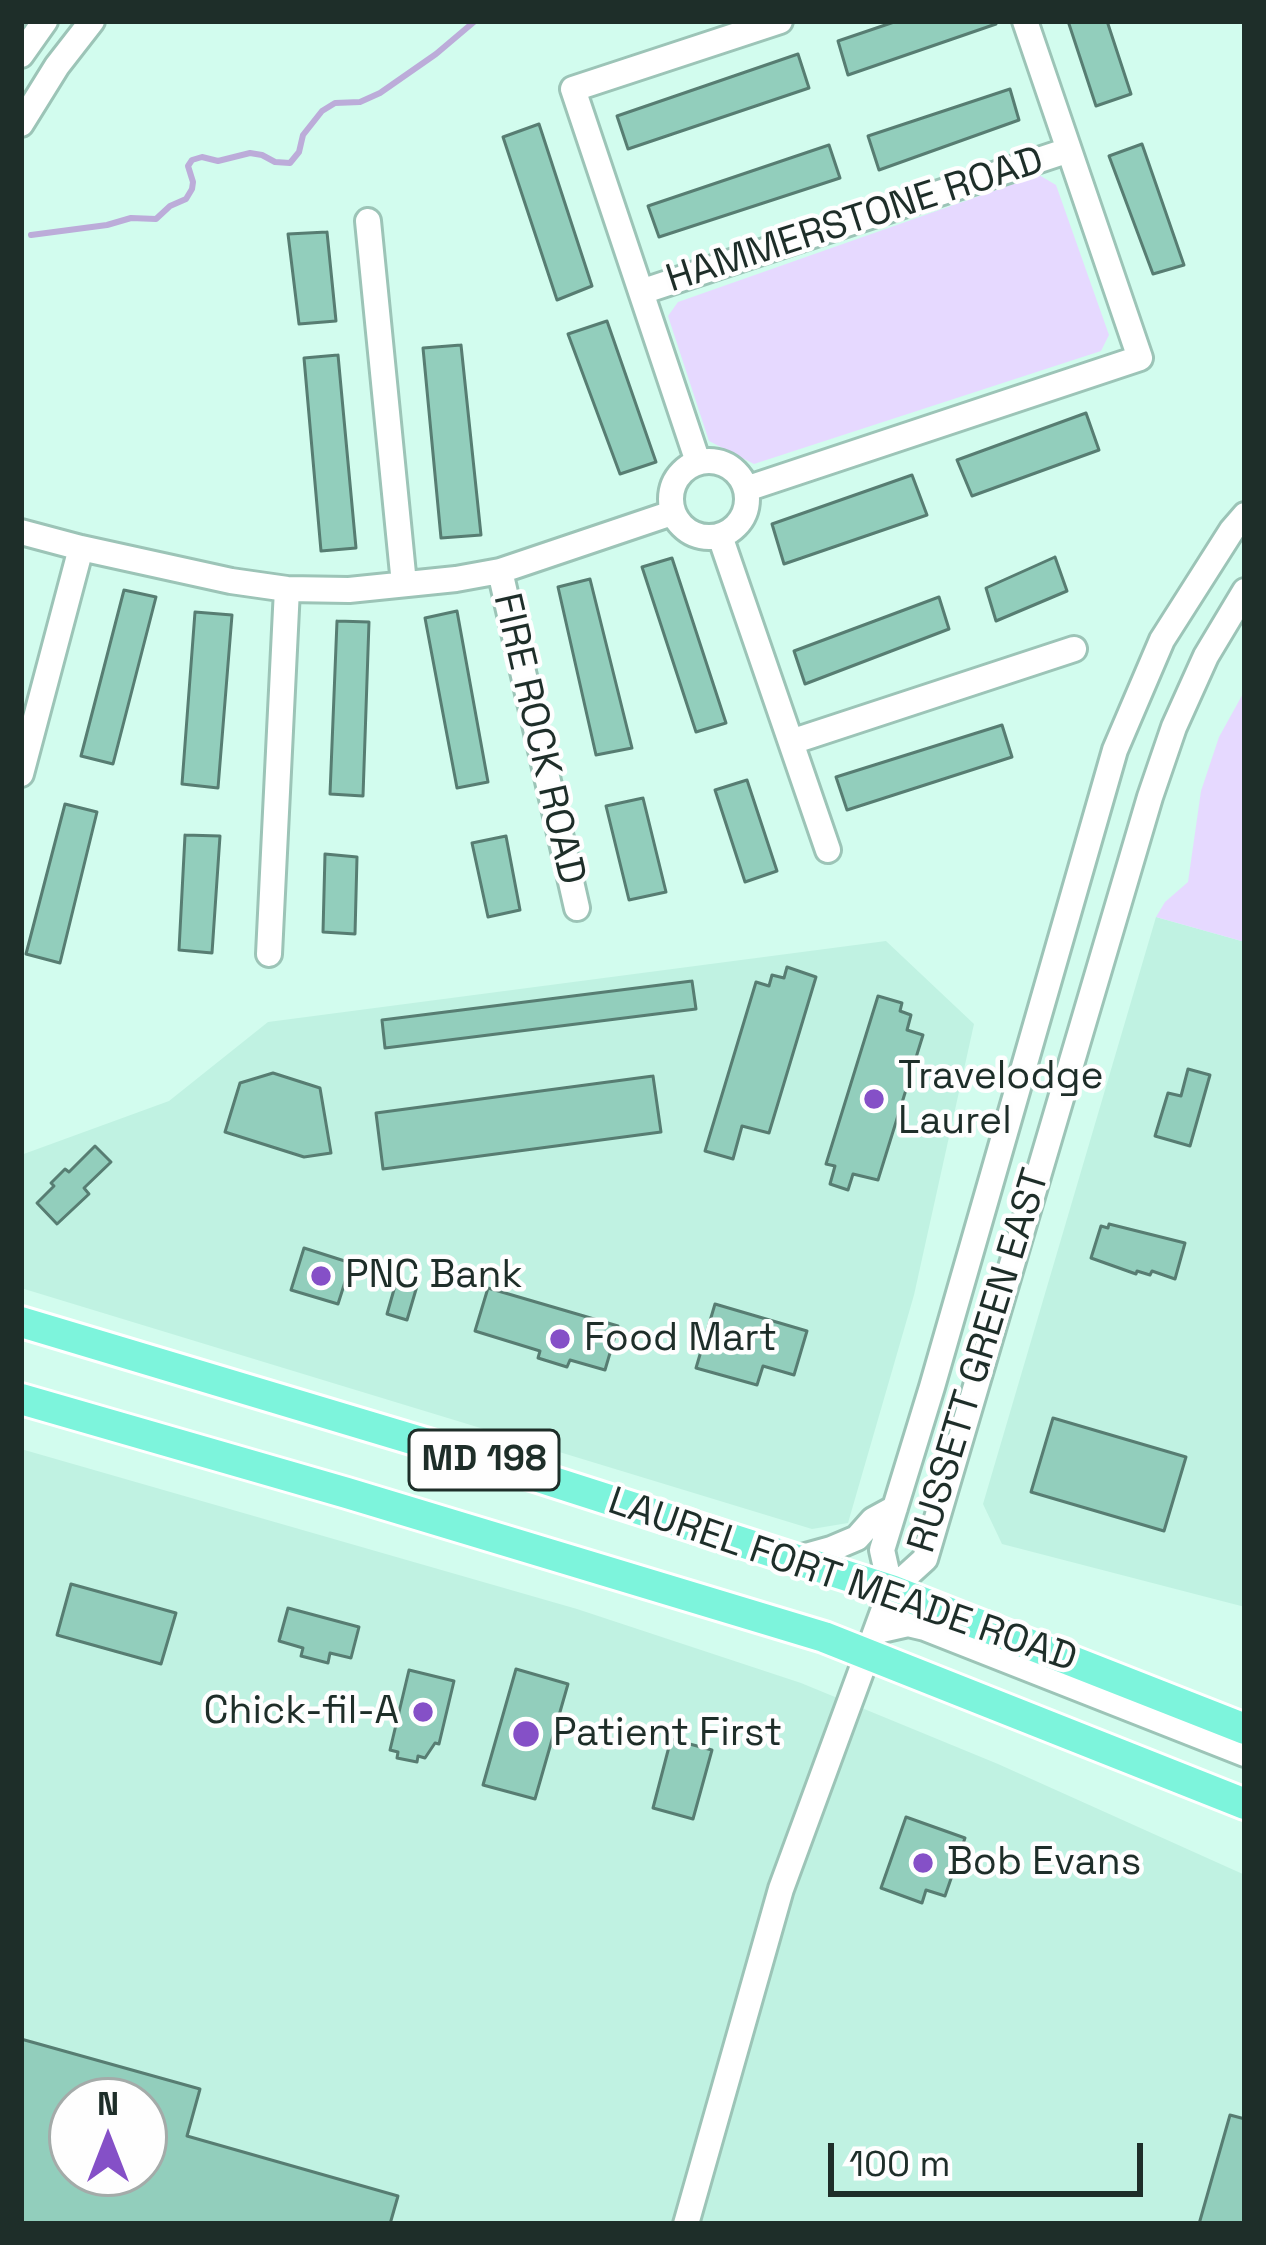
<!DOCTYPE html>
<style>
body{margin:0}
#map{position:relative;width:1266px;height:2245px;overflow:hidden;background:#d2fcee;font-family:"Space Grotesk",sans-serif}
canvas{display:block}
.frame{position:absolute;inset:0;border:24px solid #1e2e29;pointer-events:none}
.north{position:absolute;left:48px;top:2077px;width:120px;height:120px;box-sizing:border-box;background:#fefefe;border:3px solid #a4aba9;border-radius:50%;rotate:0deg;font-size:33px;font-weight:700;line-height:48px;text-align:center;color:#1e2e29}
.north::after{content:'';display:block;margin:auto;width:42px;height:54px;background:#8550c7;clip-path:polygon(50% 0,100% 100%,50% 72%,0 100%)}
.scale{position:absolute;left:828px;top:2143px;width:315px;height:54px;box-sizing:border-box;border:6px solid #1e2e29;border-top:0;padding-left:15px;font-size:36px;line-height:42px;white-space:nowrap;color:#1e2e29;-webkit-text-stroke:9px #fefefe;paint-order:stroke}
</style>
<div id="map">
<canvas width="1266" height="2245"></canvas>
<div class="frame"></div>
<div class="north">N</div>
<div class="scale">100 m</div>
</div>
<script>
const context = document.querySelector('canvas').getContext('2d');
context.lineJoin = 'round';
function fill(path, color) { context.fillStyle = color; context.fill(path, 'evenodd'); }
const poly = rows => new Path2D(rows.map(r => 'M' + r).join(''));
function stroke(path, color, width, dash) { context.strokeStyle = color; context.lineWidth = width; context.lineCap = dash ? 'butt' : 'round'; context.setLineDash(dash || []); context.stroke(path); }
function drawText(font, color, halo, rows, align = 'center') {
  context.font = font + ' "Space Grotesk",sans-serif'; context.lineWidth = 9; context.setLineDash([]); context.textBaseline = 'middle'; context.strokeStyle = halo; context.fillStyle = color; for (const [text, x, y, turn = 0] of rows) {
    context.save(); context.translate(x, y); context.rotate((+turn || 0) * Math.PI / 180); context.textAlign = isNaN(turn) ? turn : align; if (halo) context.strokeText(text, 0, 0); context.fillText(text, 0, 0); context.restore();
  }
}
fill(poly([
 [1156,917,1245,942,1245,1607,1002,1544,983,1504],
 [886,941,974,1024,914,1295,848,1523,812,1529,21,1288,21,1155,169,1101,268,1022],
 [21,1449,577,1609,801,1683,998,1764,1245,1875,1245,2224,21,2224],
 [72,2101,144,2101,144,2173,72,2173]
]), '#c0f2e2');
fill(poly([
 [1039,175,1056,185,1109,335,1101,351,754,464,709,441,668,316,678,302],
 [1245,690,1245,942,1156,917,1165,902,1188,882,1201,791,1219,737]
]), '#e6d9ff');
stroke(poly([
 [31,235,107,225,131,218,156,219,170,206,186,199,192,189,193,182,188,166,192,160,202,157,218,161,250,153,262,155,275,162,290,163,299,152,303,135,322,111,335,103,360,102,380,93,436,54,475,21]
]), '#bcacd9', 6);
const building = poly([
 [897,21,996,21,996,24,848,75,838,41,897,21],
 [1068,21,1107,21,1131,94,1096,106,1068,21],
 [798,54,809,88,628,149,617,116,798,54],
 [1010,89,1019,120,879,170,868,136,1010,89],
 [539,124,592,286,557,300,503,137,539,124],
 [1142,144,1184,265,1153,274,1109,156,1142,144],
 [829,145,840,178,659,237,648,206,829,145],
 [327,232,336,321,299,324,288,234,327,232],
 [607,321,656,462,620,474,568,334,607,321],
 [461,345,481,535,441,538,423,348,461,345],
 [338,355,356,548,321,551,304,358,338,355],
 [1086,413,1099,450,972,496,957,460,1086,413],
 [912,475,927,515,784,564,772,524,912,475],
 [1055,557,1067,591,996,621,986,588,1055,557],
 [672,558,726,723,696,732,642,567,672,558],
 [590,579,632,748,596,755,558,587,590,579],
 [124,590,156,597,113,764,81,756,124,590],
 [939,597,949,629,805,684,794,651,939,597],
 [457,611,488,782,457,788,425,618,457,611],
 [195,612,232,615,218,788,182,784,195,612],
 [337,621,369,622,363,796,330,794,337,621],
 [1002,725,1012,757,847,810,836,777,1002,725],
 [747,780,777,871,745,882,715,790,747,780],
 [643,798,666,892,629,900,606,806,643,798],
 [65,804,97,812,60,963,26,954,65,804],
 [185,835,220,836,212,953,179,950,185,835],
 [506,836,520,910,488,917,472,843,506,836],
 [325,854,357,857,355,934,323,932,325,854],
 [787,967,816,977,769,1133,742,1126,733,1159,705,1151,756,982,769,986,772,975,784,978,787,967],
 [692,981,696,1009,385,1048,382,1020,692,981],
 [878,996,902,1003,900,1011,911,1015,907,1030,923,1035,878,1180,853,1174,848,1190,830,1184,835,1166,826,1164,878,996],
 [1188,1069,1210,1075,1190,1146,1155,1136,1168,1093,1181,1096,1188,1069],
 [273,1073,320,1088,331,1153,304,1157,225,1132,240,1083,273,1073],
 [653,1076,661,1132,383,1169,376,1113,653,1076],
 [95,1146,111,1162,84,1188,89,1194,57,1224,37,1203,54,1186,51,1183,65,1169,69,1172,95,1146],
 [1109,1224,1185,1243,1175,1279,1152,1271,1150,1275,1137,1271,1136,1274,1091,1258,1101,1226,1108,1228,1109,1224],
 [304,1248,351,1263,338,1304,291,1290,304,1248],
 [397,1279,417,1286,407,1320,387,1314,397,1279],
 [488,1288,618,1326,605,1370,570,1360,567,1367,538,1358,540,1351,475,1331,488,1288],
 [715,1304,807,1331,794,1375,763,1366,757,1385,696,1368,715,1304],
 [1053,1418,1186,1457,1164,1531,1031,1492,1053,1418],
 [71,1584,176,1613,161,1664,57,1635,71,1584],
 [288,1608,359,1627,351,1658,330,1653,328,1663,301,1656,303,1648,279,1641,288,1608],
 [516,1669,568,1684,535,1799,483,1785,516,1669],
 [409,1670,454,1681,439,1744,435,1743,425,1758,418,1756,417,1762,397,1758,398,1752,390,1750,409,1670],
 [671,1739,712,1750,693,1819,653,1808,671,1739],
 [906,1817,965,1838,945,1896,926,1890,922,1903,881,1888,906,1817],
 [21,2039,200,2089,187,2136,398,2196,390,2224,21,2224,21,2039],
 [72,2101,144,2101,144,2173,72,2173,72,2101],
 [1230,2115,1245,2119,1245,2224,1199,2224,1230,2115]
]);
fill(building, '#92cebc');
stroke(building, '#577d72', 3);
const minor = poly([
 [21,55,45,21],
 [21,124,57,66,92,21],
 [368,221,404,584],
 [641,292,1069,150],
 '671 499a38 38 0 1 1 76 0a38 38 0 1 1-76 0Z',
 [698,462,573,89,780,21],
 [746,489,1140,358,1025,21],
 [21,532,81,548,231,581,287,589,349,590,456,579,500,571,672,513],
 [720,536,828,850],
 [500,571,577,908],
 [791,742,1074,649],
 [21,774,81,548],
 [269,954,287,589],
 [795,1559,831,1549,857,1538,873,1520,895,1508],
 [891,1590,882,1550,932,1387,1115,750,1162,640,1232,530,1245,515],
 [877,1631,908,1624,925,1628,1245,1754],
 [686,2224,781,1889,891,1590,925,1559,1150,797,1174,727,1206,656,1245,591]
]);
const major = poly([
 [21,1322,535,1476,891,1590,1245,1729],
 [21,1399,347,1493,824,1637,1245,1804]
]);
stroke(minor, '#9cc4b7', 30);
stroke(major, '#fff', 36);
stroke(minor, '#fff', 24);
stroke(major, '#7df4dc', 30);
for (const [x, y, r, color] of [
 [874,1099,12,"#8550c7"],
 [321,1276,12,"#8550c7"],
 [560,1339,12,"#8550c7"],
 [423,1712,12,"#8550c7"],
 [526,1734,15,"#8550c7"],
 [923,1863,12,"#8550c7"]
]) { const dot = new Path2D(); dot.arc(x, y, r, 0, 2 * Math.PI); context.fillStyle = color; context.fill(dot); stroke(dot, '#fefefe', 4.5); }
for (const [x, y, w] of [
 [484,1460,150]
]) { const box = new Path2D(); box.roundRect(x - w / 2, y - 30, w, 60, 9); context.fillStyle = '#fefefe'; context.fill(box); stroke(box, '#1e2e29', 3); }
drawText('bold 36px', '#1e2e29', null, [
 ["MD 198",484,1460]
]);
drawText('39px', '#1e2e29', '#fefefe', [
 ["HAMMERSTONE ROAD",855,221,-18],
 ["FIRE ROCK ROAD",538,739,77],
 ["RUSSETT GREEN EAST",980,1361,-73],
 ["LAUREL FORT MEADE ROAD",842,1581,19]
]);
drawText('39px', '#1e2e29', '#fefefe', [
 ["Travelodge",898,1077],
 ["Laurel",898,1122],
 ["PNC Bank",345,1276],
 ["Food Mart",584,1339],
 ["Chick-fil-A",399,1712,"right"],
 ["Patient First",553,1734],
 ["Bob Evans",947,1863]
], 'left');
</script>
